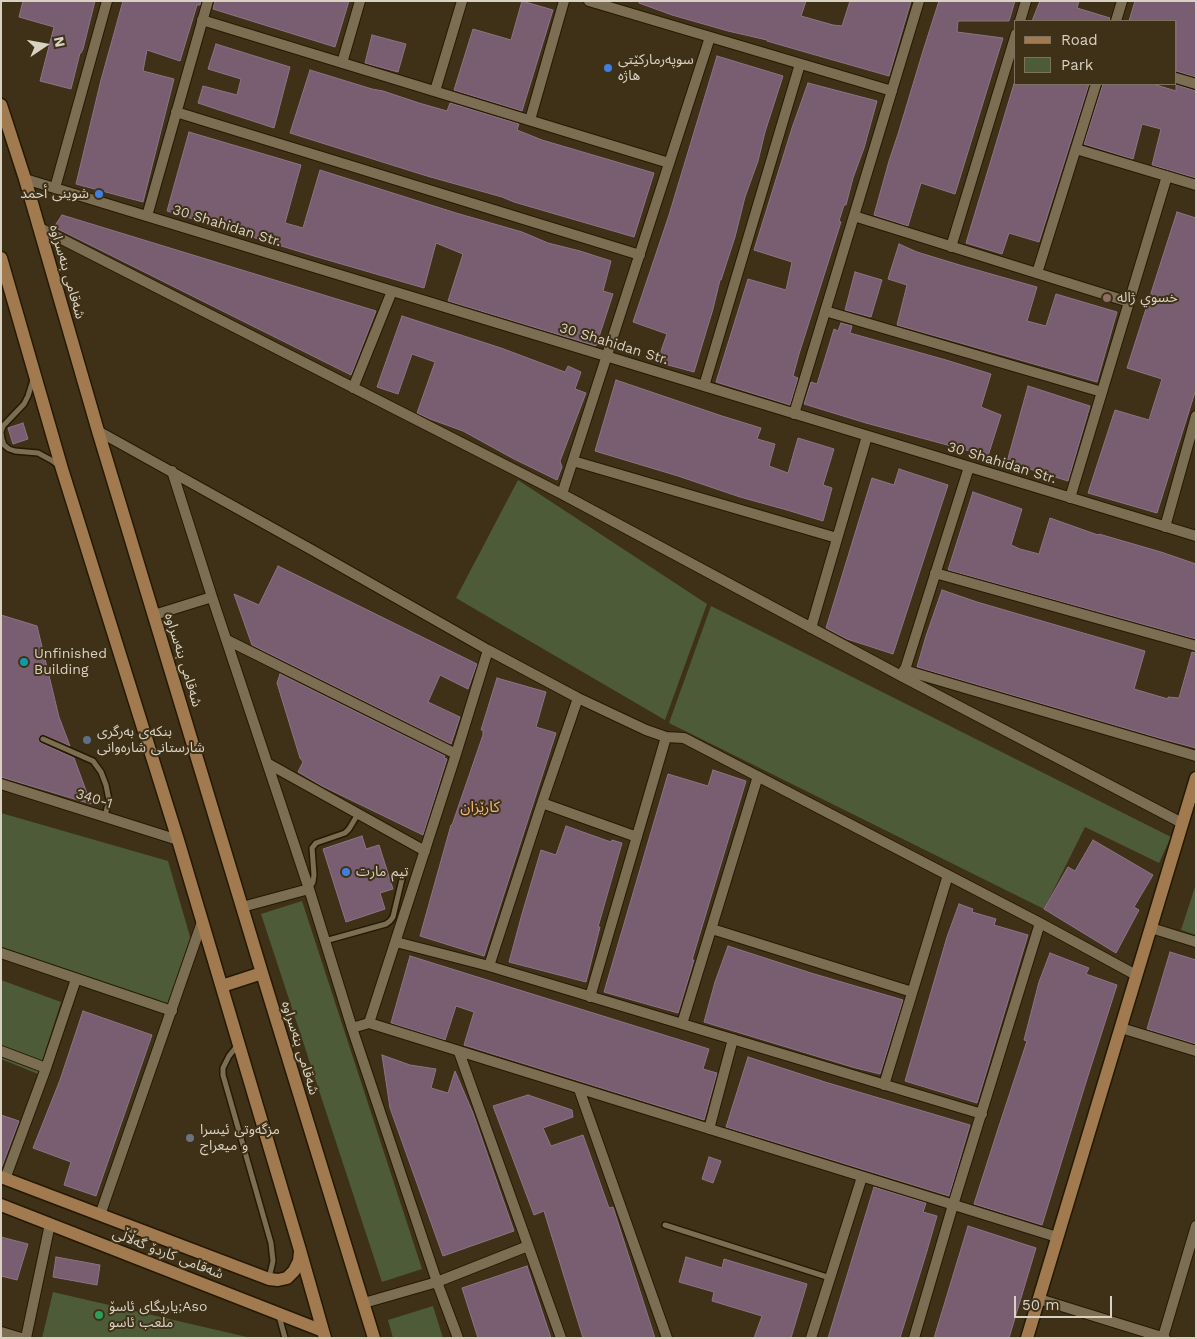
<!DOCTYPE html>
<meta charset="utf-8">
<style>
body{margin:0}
#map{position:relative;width:1197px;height:1339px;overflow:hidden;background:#3e3118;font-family:"Work Sans",sans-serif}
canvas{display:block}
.frame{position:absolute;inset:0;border:2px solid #d9d2c3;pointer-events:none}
.legend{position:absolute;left:1014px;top:20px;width:162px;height:65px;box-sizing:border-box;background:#3e3118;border:1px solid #7c715c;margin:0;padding:6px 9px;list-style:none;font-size:15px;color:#d9d2c3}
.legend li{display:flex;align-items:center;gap:10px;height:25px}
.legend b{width:25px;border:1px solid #7c715c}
.north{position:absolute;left:20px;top:20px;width:50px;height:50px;-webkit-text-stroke:4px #3e3118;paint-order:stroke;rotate:78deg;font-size:14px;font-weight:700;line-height:20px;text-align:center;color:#d9d2c3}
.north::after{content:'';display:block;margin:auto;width:18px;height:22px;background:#d9d2c3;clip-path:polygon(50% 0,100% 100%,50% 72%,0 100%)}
.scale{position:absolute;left:1014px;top:1296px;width:98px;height:22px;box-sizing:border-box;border:2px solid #d9d2c3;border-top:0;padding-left:6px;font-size:15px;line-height:18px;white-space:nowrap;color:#d9d2c3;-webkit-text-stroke:4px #3e3118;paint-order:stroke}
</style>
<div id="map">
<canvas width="1197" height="1339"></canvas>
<div class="frame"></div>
<ul class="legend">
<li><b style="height:6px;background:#a27a50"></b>Road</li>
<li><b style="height:14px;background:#4d5b39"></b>Park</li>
</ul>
<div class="north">N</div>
<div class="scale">50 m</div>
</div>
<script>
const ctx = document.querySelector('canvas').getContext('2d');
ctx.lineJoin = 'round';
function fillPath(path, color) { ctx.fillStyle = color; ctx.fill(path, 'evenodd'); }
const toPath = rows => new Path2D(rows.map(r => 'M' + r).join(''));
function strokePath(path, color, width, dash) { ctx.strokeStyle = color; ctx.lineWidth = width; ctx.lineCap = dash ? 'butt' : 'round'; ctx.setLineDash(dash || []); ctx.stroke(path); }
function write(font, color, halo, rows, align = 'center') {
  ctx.font = font + ' "Work Sans","Noto Sans Arabic",sans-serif'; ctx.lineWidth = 4; ctx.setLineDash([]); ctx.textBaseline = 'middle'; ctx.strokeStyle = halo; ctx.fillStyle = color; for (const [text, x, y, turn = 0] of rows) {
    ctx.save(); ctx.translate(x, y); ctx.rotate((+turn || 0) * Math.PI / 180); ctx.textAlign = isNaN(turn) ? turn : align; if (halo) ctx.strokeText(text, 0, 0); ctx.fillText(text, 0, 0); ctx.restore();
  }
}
fillPath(toPath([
 [518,480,707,604,665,720,456,598],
 [711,606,1171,837,1159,863,1085,827,1044,909,669,723],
 [1,813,168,861,191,940,167,1013,1,956],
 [1196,884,1196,935,1181,930],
 [302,901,422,1269,382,1282,261,914],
 [1,980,61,1002,38,1074,1,1059],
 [53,1292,247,1337,247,1338,42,1338],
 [433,1306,443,1338,393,1338,388,1320]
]), '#4d5b39');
const building = toPath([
 [23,1,95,1,83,49,81,53,80,53,71,89,40,81,54,27,19,17,23,1],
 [123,1,201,1,200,5,197,5,180,61,147,50,143,71,174,79,143,202,76,184,101,80,123,1],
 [215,1,349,1,335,47,213,9,215,1],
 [522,1,553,10,522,111,454,90,473,29,511,40,522,1],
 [639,1,806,1,801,16,833,25,842,26,850,1,911,1,889,76,805,52,767,41,767,40,728,31,672,15,639,3,639,1],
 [939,1,1015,1,1009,21,958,21,957,32,1003,38,955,194,921,183,908,226,874,215,889,161,898,134,923,51,939,1],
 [1040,1,1079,1,1077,8,1110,18,1109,21,1032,21,1040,1],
 [1135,1,1196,1,1196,77,1176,71,1176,21,1129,21,1135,1],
 [372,35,406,44,398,72,365,63,372,35],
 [216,44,290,67,274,128,198,103,203,86,237,95,241,79,208,69,216,44],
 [717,56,783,76,765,132,758,161,745,197,735,237,721,280,720,280,713,309,694,372,657,362,667,334,633,322,669,215,717,56],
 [310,70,372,89,383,91,419,103,447,111,450,103,519,124,517,130,542,140,654,173,634,237,514,202,502,197,427,176,290,133,310,70],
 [808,83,877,101,864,148,853,178,846,205,844,205,839,221,841,222,799,354,793,376,798,378,790,405,716,382,748,279,786,290,792,262,754,250,792,128,808,83],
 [1014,84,1089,84,1039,242,1009,233,1002,254,966,243,1014,84],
 [1103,84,1153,84,1176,91,1176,85,1196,91,1196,178,1152,165,1161,129,1142,124,1133,159,1084,144,1103,84],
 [189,132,301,165,285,223,303,228,320,170,456,213,484,221,522,232,548,243,580,251,611,261,603,291,613,294,596,346,448,301,463,254,436,243,424,288,314,256,167,211,189,132],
 [1177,212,1196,218,1196,389,1157,513,1088,493,1115,410,1149,420,1152,410,1162,379,1127,368,1177,212],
 [62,215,376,311,351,375,54,227,62,215],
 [899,244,917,252,963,266,1037,287,1027,321,1046,326,1056,294,1117,312,1097,382,897,325,907,285,888,279,899,244],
 [855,272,882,280,871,317,845,310,855,272],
 [402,316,501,348,565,372,568,366,581,372,575,389,586,393,560,461,562,467,557,480,514,459,463,431,430,419,417,413,435,362,412,354,398,394,377,387,402,316],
 [841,323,852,326,850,333,946,360,991,374,981,407,1001,415,988,456,866,423,804,404,811,382,817,384,834,329,838,331,841,323],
 [616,380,722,416,761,428,757,439,775,444,769,466,788,473,798,438,834,449,823,485,832,488,823,521,787,510,740,497,678,476,595,451,616,380],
 [1028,386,1090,406,1068,481,1007,462,1028,386],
 [23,423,28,439,13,444,8,428,23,423],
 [899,469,948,485,893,654,847,639,826,628,872,478,894,485,899,469],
 [973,492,1022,509,1011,545,1020,549,1039,554,1050,518,1098,535,1099,534,1161,552,1196,564,1196,639,948,570,973,492],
 [278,566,477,664,468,689,440,675,428,702,460,717,451,744,252,645,234,594,259,605,278,566],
 [942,590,977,602,1145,651,1134,689,1168,699,1168,697,1179,698,1192,652,1196,653,1196,748,1166,740,917,667,926,636,942,590],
 [1,615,37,626,59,717,70,746,44,735,40,736,39,740,41,743,74,758,91,804,1,777,1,615],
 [280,674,445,756,444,758,447,759,423,835,322,786,298,772,303,762,300,758,277,683,280,674],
 [497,678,546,692,536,727,556,733,484,956,420,936,451,825,452,825,483,735,483,730,481,730,497,678],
 [713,770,746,781,698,940,692,960,694,960,678,1013,604,992,668,774,708,786,713,770],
 [566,826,611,842,612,840,622,843,598,927,600,927,586,982,509,962,522,914,541,850,556,855,566,826],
 [362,836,366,849,379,845,393,889,380,893,385,909,346,922,323,849,362,836],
 [1093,840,1153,875,1134,907,1139,910,1116,953,1044,909,1068,867,1075,871,1093,840],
 [959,904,973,909,972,912,996,919,994,925,1028,935,977,1103,905,1081,947,937,959,904],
 [728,946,811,973,903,1000,880,1074,852,1067,704,1022,715,982,728,946],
 [1170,952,1196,960,1196,1044,1147,1029,1170,952],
 [1050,953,1089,968,1086,974,1117,985,1087,1079,1042,1225,974,1204,998,1129,1027,1041,1024,1040,1039,982,1050,953],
 [410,956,709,1049,703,1069,717,1073,704,1120,464,1045,474,1012,456,1006,445,1040,391,1023,410,956],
 [83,1011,152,1035,96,1196,64,1185,71,1162,33,1148,60,1080,83,1011],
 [382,1055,410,1065,436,1069,431,1088,448,1093,455,1071,473,1113,514,1231,443,1256,390,1108,382,1055],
 [748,1057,825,1082,970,1125,949,1196,726,1127,748,1057],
 [528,1095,572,1110,573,1117,543,1128,551,1146,583,1135,609,1208,613,1207,655,1338,583,1338,544,1211,534,1215,493,1106,528,1095],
 [1,1115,19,1121,1,1169,1,1115],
 [709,1157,721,1161,713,1183,702,1179,709,1157],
 [874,1187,926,1203,923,1212,937,1216,927,1251,900,1338,828,1338,874,1187],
 [968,1226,1036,1248,1009,1338,934,1338,968,1226],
 [1,1237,28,1244,17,1280,1,1276,1,1237],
 [56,1257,100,1265,97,1285,53,1277,56,1257],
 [686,1257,722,1268,724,1259,807,1284,791,1338,754,1338,762,1316,712,1301,714,1292,679,1282,686,1257],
 [527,1266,551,1338,478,1338,462,1288,527,1266]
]);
fillPath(building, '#785e70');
strokePath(building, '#8e7385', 1);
const lane = toPath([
 [1,432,3,426,24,404,28,396,33,380],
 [1,433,2,439,4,445,9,449,15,451,38,453,51,460,58,465],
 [43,739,93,761,101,772,106,785,109,800,105,816],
 [309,889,313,882,314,875,312,848,316,843,345,833,349,829,358,814],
 [325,941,386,924,390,921,393,917,403,875],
 [237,1046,229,1056,223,1068,223,1075,271,1243,273,1261,269,1278],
 [665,1225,830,1278],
 [279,1316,285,1338]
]);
const street = toPath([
 [589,1,892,91],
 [202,20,669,163],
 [1020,21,1026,1],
 [1116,21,1122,1],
 [342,63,360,1],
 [1176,78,1196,84],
 [435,91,462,1],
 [176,112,640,255],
 [530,120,564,1],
 [1076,149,1196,185],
 [25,179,1196,536],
 [55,188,107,1],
 [147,216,208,1],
 [854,216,1129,302],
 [38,227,562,494,903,677,1182,823],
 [951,247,1016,34],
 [1037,273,1096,84],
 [825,311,1102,392],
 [704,386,800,64],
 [353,388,392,291],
 [794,414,919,1],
 [98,431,312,550,488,650,578,698,646,730,666,737,684,738,1040,923,1136,975],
 [573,461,837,538],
 [172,471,212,597,309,889,352,1028,437,1282,458,1338],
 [562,494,710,37],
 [1070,498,1167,176],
 [1165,527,1196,416],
 [935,573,1196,646],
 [154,615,212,597],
 [811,628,867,436],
 [227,640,456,754],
 [904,670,1196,756],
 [903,676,969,467],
 [267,763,425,851],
 [1,784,178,840],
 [542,803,637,837],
 [242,907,309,889],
 [1151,928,1196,942],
 [712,929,912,992],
 [396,942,489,966,982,1114],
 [1,953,172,1011],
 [489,966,542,803,578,698],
 [590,997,666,737],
 [369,1023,456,754,488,650],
 [682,1024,758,776],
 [352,1028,369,1023,1057,1237],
 [1121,1028,1196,1051],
 [1,1051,46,1068],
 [459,1052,561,1338],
 [884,1085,948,875],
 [579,1089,667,1338],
 [709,1129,733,1039],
 [5,1179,46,1068,76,979],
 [100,1215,202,922],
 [1039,1299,1165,1338],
 [364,1303,437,1282,528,1246],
 [1,1332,21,1338],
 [1163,1337,1196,1226],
 [26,1338,50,1224],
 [811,1338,862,1177],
 [914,1338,953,1205,1040,923]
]);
const secondary = toPath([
 [1,105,25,179,98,431,262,973,374,1338],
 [1,258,62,469,178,840,300,1250,325,1338],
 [222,986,262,973],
 [1,1177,269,1279,278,1280,287,1278,294,1271,299,1261,300,1252],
 [1,1205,323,1331],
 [1027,1338,1196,778]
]);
strokePath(lane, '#251901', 8);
strokePath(street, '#251901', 12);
strokePath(secondary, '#251901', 15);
strokePath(lane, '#7c6e53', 5);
strokePath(street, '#7c6e53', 10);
strokePath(secondary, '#a27a50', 12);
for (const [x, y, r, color] of [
 [608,68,5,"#3f7fe0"],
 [99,194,5,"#3f7fe0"],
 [1107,298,5,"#8d6e63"],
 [24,662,5,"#0f9aa8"],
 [87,740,5,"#5c6f8a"],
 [346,872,5,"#3f7fe0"],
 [190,1138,5,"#6b7280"],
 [99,1315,5,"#2e9e5b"]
]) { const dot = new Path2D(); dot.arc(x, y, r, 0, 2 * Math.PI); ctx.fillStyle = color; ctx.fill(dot); strokePath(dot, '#3e3118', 2); }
write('14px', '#d9d2c3', '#3e3118', [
 ["سوپەرمارکێتی",618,60],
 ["هاژە",618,76],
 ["شوینی أحمد",89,194,"right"],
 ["خسوي ژاله",1117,298],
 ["Unfinished",34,654],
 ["Building",34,670],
 ["بنكەی بەرگری",97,732],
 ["شارستانی شارەوانی",97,748],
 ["تيم مارت",356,872],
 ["مزگەوتی ئیسرا",200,1130],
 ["و میعراج",200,1146],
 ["یاریگای ئاسۆ;Aso",109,1307],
 ["ملعب ئاسو",109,1323]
], 'left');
write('14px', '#d9d2c3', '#3e3118', [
 ["30 Shahidan Str.",227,226,17],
 ["شەقامی بنەسراوە",67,272,74],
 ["30 Shahidan Str.",614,344,17],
 ["30 Shahidan Str.",1002,463,17],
 ["شەقامی بنەسراوە",183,660,73],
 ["340-1",94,799,17],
 ["شەقامی بنەسراوە",300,1048,73],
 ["شەقامی کاردۆ گەڵاڵی",168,1254,21]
]);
write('15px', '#f2b87e', '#3e3118', [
 ["کارێزان",480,808]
]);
</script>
